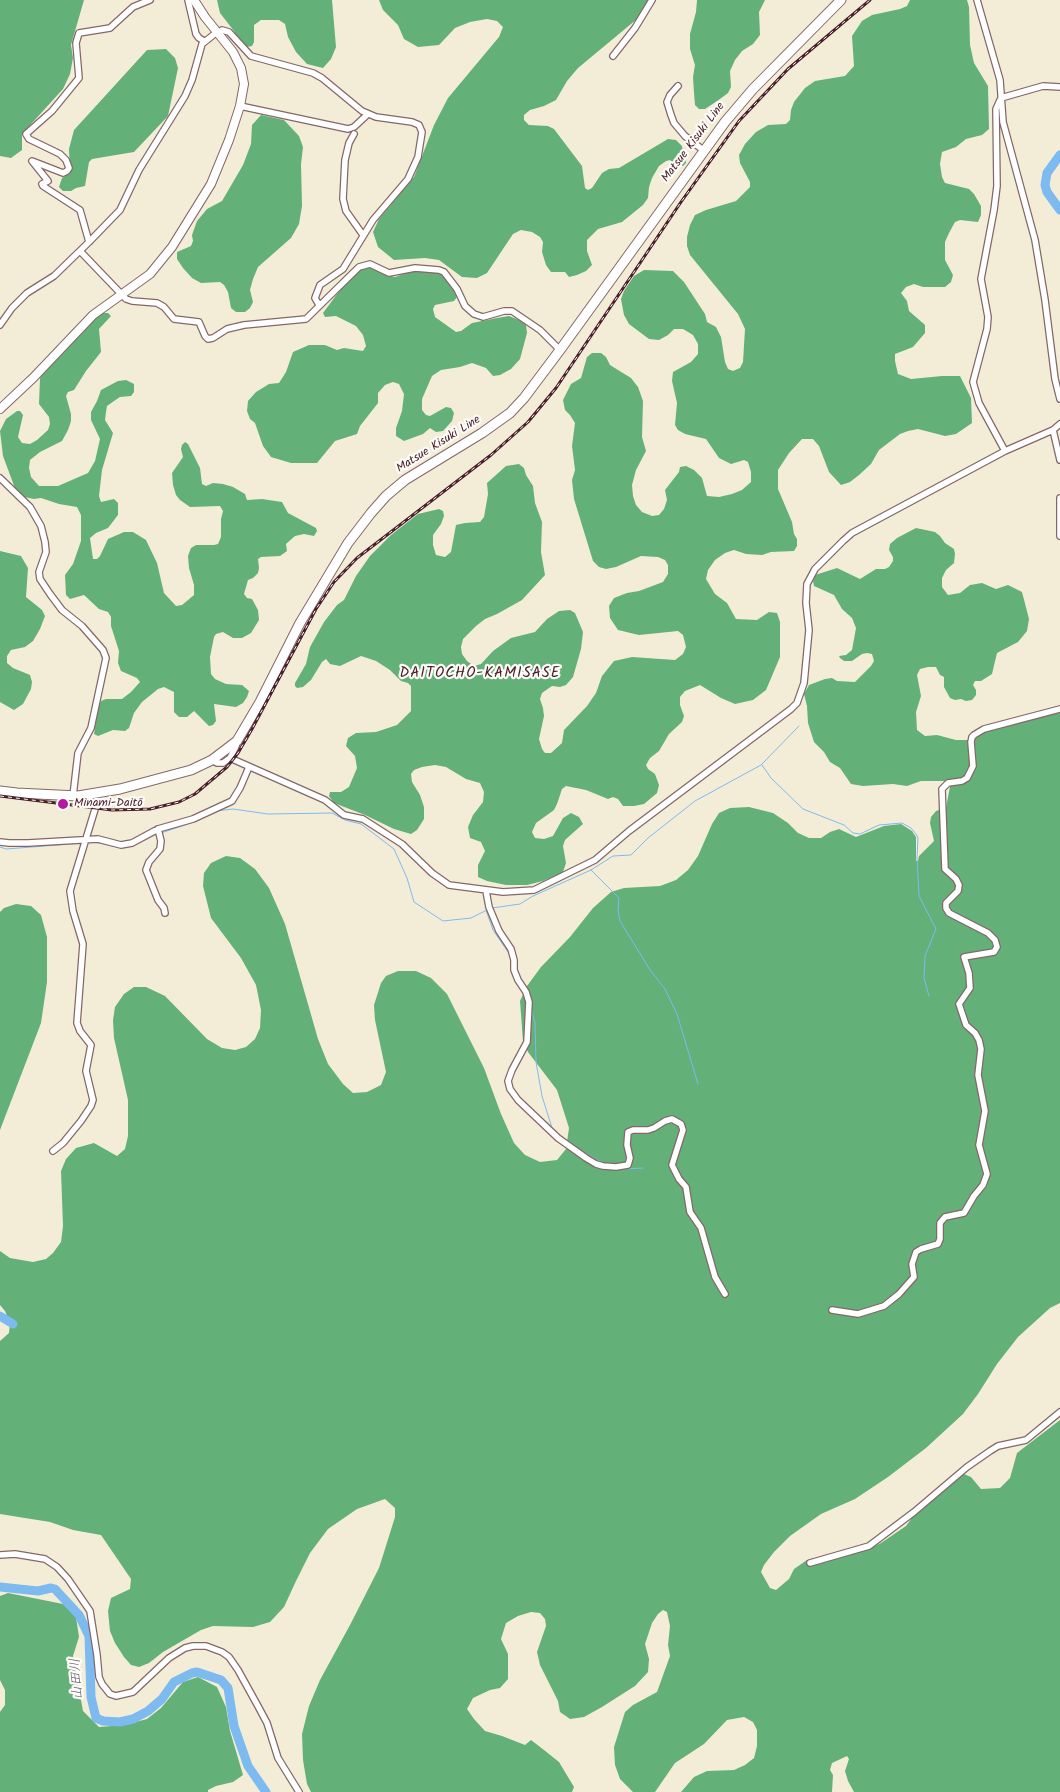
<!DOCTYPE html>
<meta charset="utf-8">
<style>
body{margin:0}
canvas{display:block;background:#f3edd8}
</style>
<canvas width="1060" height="1792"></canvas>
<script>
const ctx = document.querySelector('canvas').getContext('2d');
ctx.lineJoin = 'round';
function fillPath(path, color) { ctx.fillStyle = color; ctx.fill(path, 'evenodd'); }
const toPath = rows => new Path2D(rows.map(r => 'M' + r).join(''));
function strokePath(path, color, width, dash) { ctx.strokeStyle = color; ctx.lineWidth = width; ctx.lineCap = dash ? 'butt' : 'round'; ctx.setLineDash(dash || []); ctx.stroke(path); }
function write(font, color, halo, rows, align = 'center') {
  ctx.font = font + ' Kalam,"Klee One",sans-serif'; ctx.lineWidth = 4.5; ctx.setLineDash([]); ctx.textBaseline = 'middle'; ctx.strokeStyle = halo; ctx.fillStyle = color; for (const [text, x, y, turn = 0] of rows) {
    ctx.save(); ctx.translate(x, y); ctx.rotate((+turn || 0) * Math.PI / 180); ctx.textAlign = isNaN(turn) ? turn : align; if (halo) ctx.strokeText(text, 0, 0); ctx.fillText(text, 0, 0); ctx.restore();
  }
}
fillPath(toPath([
 [0,0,84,0,71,45,73,58,70,74,63,89,22,134,22,150,11,158,0,156],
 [217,0,332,0,336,47,331,59,323,68,307,64,296,52,288,37,285,24,279,20,261,20,254,25,254,42,252,46,247,47,239,41,234,31,220,13],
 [379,0,649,0,637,19,578,68,567,81,556,100,544,106,530,110,524,115,524,120,529,125,548,126,554,129,582,166,585,188,588,190,592,188,602,173,609,169,619,168,668,139,676,140,682,146,683,154,686,156,686,163,683,166,674,164,670,160,666,161,659,166,652,178,649,187,648,198,643,205,622,222,598,229,587,240,587,251,592,265,586,271,577,275,569,277,565,272,551,272,546,265,542,252,543,242,540,237,532,232,521,230,513,234,487,273,477,278,462,277,439,260,425,258,394,260,378,247,373,232,379,219,414,177,434,125,448,98,499,37,503,27,497,21,487,19,470,22,455,28,439,45,418,47,404,39,398,25,383,10],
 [697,0,765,0,759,12,760,35,753,44,742,51,735,60,730,71,731,87,728,93,720,99,705,109,699,109,695,105,694,93,693,77,695,65,690,49,690,34,696,12],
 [910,0,967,0,969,7,970,45,974,63,988,86,989,129,982,135,966,139,956,147,942,152,940,164,942,177,945,183,969,189,974,194,981,206,981,215,978,222,960,220,955,222,949,233,945,242,945,260,953,275,951,282,945,287,923,287,914,284,906,287,901,293,907,301,909,311,925,325,925,333,913,347,895,354,895,361,898,374,911,379,942,376,960,376,971,398,972,423,956,434,945,436,918,429,908,431,900,434,879,450,871,464,859,475,850,482,841,485,829,472,819,446,813,439,802,439,789,453,778,470,778,489,792,522,794,534,797,539,797,546,794,551,771,552,762,555,746,554,734,550,725,553,715,560,708,570,706,579,715,594,727,603,736,619,757,620,769,612,777,613,780,622,780,657,766,690,753,700,735,704,721,698,700,685,685,691,680,697,680,705,684,716,682,722,669,734,659,751,650,758,646,765,648,769,655,774,659,785,657,793,644,804,634,806,623,806,618,799,613,797,608,799,586,790,566,786,562,789,557,804,554,810,536,823,532,832,535,838,544,839,553,836,563,818,571,813,579,817,583,824,565,840,563,846,566,863,563,872,543,881,527,885,506,885,487,881,478,877,478,865,485,851,481,842,470,838,468,827,473,815,483,802,484,792,480,783,466,779,446,767,435,765,422,767,414,770,411,774,412,782,420,795,424,807,424,819,417,830,411,834,394,829,365,815,334,803,329,796,330,792,341,792,349,787,357,768,355,756,346,746,348,738,356,733,376,732,397,725,411,711,411,686,408,683,401,681,390,670,376,661,361,656,340,666,330,664,326,659,322,662,311,680,303,687,297,688,295,686,295,683,306,664,310,647,324,622,337,605,344,600,356,576,370,556,391,535,418,514,439,509,443,511,444,516,441,524,433,535,433,545,436,555,445,557,451,552,456,525,465,523,480,522,484,517,488,494,487,483,506,466,519,464,524,468,526,475,533,486,535,503,542,522,541,552,545,575,522,600,497,614,485,619,476,626,463,639,461,647,462,654,467,661,474,666,481,664,493,651,511,638,535,632,547,619,559,611,570,610,575,613,583,632,581,649,573,677,566,685,560,687,552,686,542,693,540,699,543,708,544,716,539,739,542,749,545,753,551,753,562,743,564,730,587,706,596,693,602,676,614,661,632,657,675,660,683,654,686,647,683,635,678,631,639,635,618,630,610,618,609,606,614,598,627,593,639,591,663,582,668,574,668,565,665,560,658,557,641,556,616,567,606,569,599,567,593,561,574,499,572,480,575,470,572,446,575,423,570,415,565,410,563,400,571,384,581,378,587,357,592,353,601,353,606,357,610,365,631,378,638,387,643,401,642,437,646,451,636,470,632,485,633,496,636,505,642,512,652,516,659,515,664,509,667,500,665,490,679,472,680,467,686,466,694,470,702,478,707,496,719,497,732,494,742,490,751,482,751,472,748,462,744,460,731,464,719,458,706,439,685,434,678,430,675,425,677,403,672,381,673,372,691,362,698,354,698,344,693,335,683,329,674,329,668,335,659,340,649,339,629,324,624,315,621,299,624,291,634,276,644,270,673,271,684,282,705,314,707,322,716,327,721,337,725,362,728,369,733,371,740,368,743,362,745,329,738,314,690,255,687,246,687,237,690,225,695,215,706,210,736,201,750,187,750,182,740,163,739,155,745,144,756,132,768,125,786,124,790,120,791,110,794,102,805,88,815,81,845,76,854,66,852,36,862,21,872,15,900,9,907,6],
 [166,49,175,58,178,68,168,116,134,152,92,159,89,162,85,186,76,188,71,191,63,191,59,187,62,178,70,172,69,149,74,130,147,50],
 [261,115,284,120,299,136,303,147,301,164,302,206,299,224,291,238,258,267,253,279,250,290,253,302,250,308,245,312,236,312,231,308,228,292,224,285,220,282,201,283,192,278,183,268,177,259,177,252,191,246,193,241,192,235,197,221,207,209,222,201,243,165,251,144,252,125],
 [367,267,377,269,385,275,395,277,412,271,439,273,447,277,457,297,454,301,435,305,433,309,435,317,456,332,461,331,472,323,497,318,509,316,519,320,526,325,527,333,520,359,511,369,500,375,493,376,486,368,472,363,460,367,441,370,432,376,422,399,422,410,426,415,430,416,446,407,451,408,454,413,452,421,443,431,436,432,430,428,423,434,404,441,396,436,396,428,402,411,404,394,399,384,393,382,385,385,378,393,378,403,360,426,357,434,335,441,317,463,291,463,271,457,263,446,255,423,250,419,247,411,248,401,256,392,269,384,279,383,286,372,293,352,309,345,325,345,337,350,344,348,363,351,366,346,363,335,356,326,336,316,325,317,323,313,355,270],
 [101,313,108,313,111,316,99,329,101,352,86,371,74,390,68,392,66,396,71,414,71,421,68,430,62,441,40,452,30,460,29,468,31,477,39,486,58,486,88,473,95,461,100,439,91,420,91,412,97,401,101,390,118,381,126,380,134,384,134,392,131,396,120,397,114,401,107,406,106,412,105,420,113,433,102,470,99,496,101,502,114,499,118,503,118,515,108,528,96,533,90,538,93,559,97,559,100,556,108,539,124,532,133,532,146,540,157,563,164,593,176,606,182,605,194,595,194,585,189,568,188,556,191,548,196,545,214,545,218,544,221,537,221,519,223,511,220,506,190,507,180,500,176,495,173,485,172,473,183,457,181,449,182,445,185,442,188,444,200,468,202,484,206,486,213,483,223,484,233,487,245,494,247,500,262,499,282,502,288,513,316,528,317,531,314,536,304,534,295,536,286,544,287,551,280,556,261,557,258,559,259,568,258,573,253,578,248,580,244,594,247,598,252,599,258,610,259,620,251,633,242,638,233,638,223,632,216,634,214,637,210,657,211,674,215,679,226,684,242,685,249,691,247,697,243,703,236,707,214,704,216,721,213,725,209,726,194,711,187,717,179,717,174,712,174,692,164,687,158,689,142,702,134,713,129,728,125,731,113,730,98,736,94,734,97,711,101,701,106,699,122,699,131,692,140,682,137,678,121,671,118,663,119,651,111,626,111,617,108,612,99,609,84,595,70,599,66,595,65,575,73,564,81,541,81,515,77,507,59,504,41,498,34,499,24,497,16,491,3,456,0,431,6,419,17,411,20,411,23,415,18,437,22,443,30,444,37,440,48,430,50,424,49,417,39,404,40,378,47,368,93,317],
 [916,528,935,532,940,536,945,543,954,549,955,554,954,563,946,570,942,578,942,587,948,595,960,593,970,585,982,583,996,589,1008,585,1022,592,1029,619,1027,631,1018,642,997,653,992,674,981,681,975,681,973,685,976,690,976,695,972,700,966,701,961,699,955,700,950,698,944,687,944,677,940,675,936,667,928,667,920,669,917,675,921,696,916,712,917,730,925,736,937,735,956,740,968,740,987,730,1060,713,1060,1303,1050,1308,1018,1337,997,1364,978,1394,963,1414,926,1448,888,1477,855,1499,821,1514,790,1536,774,1552,764,1565,761,1572,770,1588,776,1590,789,1579,794,1569,807,1560,854,1548,869,1549,881,1543,906,1526,926,1499,952,1476,964,1474,971,1477,981,1489,1000,1488,1010,1478,1017,1453,1060,1420,1060,1792,854,1792,848,1781,845,1771,849,1759,847,1756,832,1763,830,1770,833,1775,832,1792,681,1792,694,1777,707,1771,734,1770,745,1765,754,1758,757,1746,757,1730,753,1722,744,1717,727,1720,704,1744,675,1763,655,1792,633,1792,620,1779,615,1765,614,1747,625,1712,633,1705,657,1692,670,1656,668,1645,670,1626,667,1612,663,1610,658,1614,652,1623,645,1644,649,1659,648,1672,635,1686,602,1707,584,1717,570,1719,560,1712,558,1701,540,1665,537,1652,546,1626,545,1619,540,1613,531,1612,518,1616,506,1623,501,1639,508,1654,508,1679,500,1688,490,1690,473,1698,467,1709,474,1719,485,1731,502,1736,525,1745,531,1740,544,1750,559,1762,574,1787,572,1792,311,1792,307,1784,303,1760,302,1734,309,1706,320,1680,350,1625,379,1568,395,1517,395,1508,385,1499,357,1509,328,1529,310,1553,296,1581,284,1607,270,1622,253,1627,213,1626,201,1630,163,1652,149,1663,139,1667,131,1665,124,1657,115,1643,110,1631,108,1611,111,1598,130,1589,131,1579,101,1535,73,1530,50,1522,0,1514,0,1341,9,1333,10,1323,5,1311,0,1305,0,1251,10,1258,33,1262,46,1259,53,1253,61,1242,63,1226,61,1171,66,1159,76,1148,94,1143,117,1156,125,1149,128,1136,128,1100,114,1038,113,1020,115,1007,124,994,134,987,146,987,165,996,207,1039,222,1048,235,1050,246,1047,255,1039,260,1028,261,1010,256,985,241,958,211,918,203,886,204,873,211,863,226,856,240,858,255,869,269,888,285,924,318,1039,328,1064,343,1084,353,1093,367,1092,381,1085,386,1072,375,1020,374,1005,381,983,386,976,398,971,416,971,431,978,447,994,484,1068,501,1114,514,1143,525,1155,540,1162,557,1160,566,1149,569,1128,557,1090,528,1052,523,1041,520,1001,527,986,541,967,570,937,593,908,611,892,624,888,660,886,676,880,688,870,698,856,712,824,719,813,730,808,749,807,773,813,788,823,798,833,809,838,821,838,830,832,839,829,856,837,884,826,901,824,912,831,916,837,916,861,918,861,919,856,934,841,930,823,931,817,936,811,946,808,951,781,921,781,907,786,893,784,863,786,851,784,840,768,830,762,824,752,814,742,808,723,807,706,804,694,809,685,825,679,832,678,837,681,855,682,871,666,874,661,872,654,867,653,862,654,852,661,844,661,840,658,839,656,846,655,852,650,856,628,852,618,842,609,834,595,814,586,813,581,815,575,837,568,860,579,876,569,885,569,889,567,893,561,893,557,889,550,890,544,897,538],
 [0,551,21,556,28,568,26,597,42,610,45,616,40,629,33,641,25,647,11,650,7,656,7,663,13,668,30,675,32,682,31,689,23,704,14,710,0,702],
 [16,904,31,906,41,915,47,937,47,982,41,1023,0,1130,0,912,4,908],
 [8,1593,63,1604,76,1617,79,1637,73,1656,83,1711,99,1727,124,1725,147,1719,161,1708,183,1682,198,1677,217,1687,226,1707,230,1731,243,1775,233,1782,216,1786,208,1790,208,1792,0,1792,0,1712,5,1705,5,1690,0,1680,0,1596]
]), '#64b079');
strokePath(toPath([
 [762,765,771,778,803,809,844,825,853,833,860,834,879,825,902,823,911,828,916,834,918,838,917,858,919,896,936,929,925,956,924,978,929,996],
 [216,811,233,809,268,814,332,813,345,820,361,824,394,849,407,878,414,902,443,921,471,918,489,909],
 [161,833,191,823,204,817],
 [87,843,94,842,121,848,133,846,157,834],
 [0,847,6,849,83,843],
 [591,870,619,898,618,910,620,921,650,970,665,989,677,1014,698,1084],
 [492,908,520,904,533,896,591,870,613,856,631,855,648,838,695,801,761,765,799,726],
 [486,910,493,930,510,955],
 [532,1012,535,1023,536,1062,542,1096,552,1128],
 [555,1131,569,1142],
 [585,1153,603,1163],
 [623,1169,643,1168]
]), '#7dbaf0', 1);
strokePath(toPath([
 [1060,155,1047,173,1045,185,1047,192,1060,210],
 [0,1316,13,1324],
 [0,1587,38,1591,51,1588,55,1589,79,1615,89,1636,91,1697,96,1718,103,1721,120,1722,133,1719,148,1711,162,1699,174,1682,192,1673,197,1672,221,1680,228,1688,234,1726,248,1766,266,1792]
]), '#7dbaf0', 9);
const street = toPath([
 [188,0,196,34,199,38,204,41],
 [977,0,1000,80,1003,122,1035,240,1045,300,1055,379,1060,399],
 [218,33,222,30,229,32,251,56,313,73,322,78,362,111,376,117,412,122,419,125,422,132,418,157,408,179,373,220,343,269,320,285,315,298,319,305],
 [613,56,635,28,652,0],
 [678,86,670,95,667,102,671,115,674,123,685,136,703,150],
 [1001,98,1043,86,1060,87],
 [1000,100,996,109,997,186,994,210,981,279,988,317,987,329,973,382,979,403,1005,451],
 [240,106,348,129,354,127,368,114],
 [354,134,349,143,345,160,343,199,346,211,363,235],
 [89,242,80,210,43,186,42,184,48,181,32,161,63,173,67,171,69,168,66,160,60,154,29,139,26,134,52,111,79,78,76,43,79,33,110,28,133,7,150,0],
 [80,251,126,299,132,301,157,303,164,307,174,319,199,322,205,336,208,339,213,338,227,329,244,325,306,319,359,267,370,264,389,273,415,268,439,270,444,272,457,289,465,306,474,314,483,317,504,311,512,311,540,330,560,350],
 [0,325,12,308,27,293,54,276,89,242,120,210,139,170,185,96,192,80,202,44,217,32],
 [1053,430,1060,460],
 [0,478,30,507,41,526,45,542,46,552,39,572,40,579,50,594,62,610,82,626,103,650,106,658,91,728,78,753,73,796],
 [1060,498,1060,536],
 [237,741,236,746,230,758,325,800,344,815,363,819,402,844,432,873,449,885,503,892,534,890,595,860,629,831,791,709,797,703,804,683,809,630,806,603,807,584,815,569,843,541,852,533,1005,451,1053,430,1060,424],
 [212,760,217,763,223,763,230,758],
 [158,829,161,841,160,849,149,862,146,870,158,900,164,908,165,913],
 [0,842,9,843,28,843,98,839,121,845,132,843,158,829,193,819,232,801,240,788,249,767],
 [486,891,489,907,499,931,511,949,514,960,514,970,518,980,526,992,529,1002,527,1042,512,1070,508,1081,510,1089,518,1100,558,1138,586,1158,596,1164,603,1166,616,1167,628,1165,630,1158,627,1145,628,1132,633,1130,648,1130,654,1128,665,1121,672,1119,681,1124,683,1130,672,1165,679,1179,686,1187,690,1212,701,1228,715,1277,725,1294],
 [53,1151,63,1143,81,1121,91,1106,93,1100,86,1071,91,1045,80,1031,77,1023,83,944,73,911,70,891,96,806,94,804,80,800,78,796],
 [832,1310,858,1314,884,1306,899,1294,914,1277,912,1264,916,1252,921,1249,938,1244,940,1239,940,1223,945,1217,964,1213,974,1196,983,1185,987,1174,979,1145,985,1111,978,1075,981,1049,979,1040,975,1033,966,1025,959,1004,970,988,969,973,964,957,994,952,997,947,995,940,988,933,949,913,946,908,946,903,958,891,959,885,956,879,945,869,942,789,948,783,962,781,967,778,973,766,971,742,972,737,974,735,984,729,1060,709],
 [0,1555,15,1554,45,1559,57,1567,68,1579,90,1611,97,1655,99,1677,102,1684,110,1694,116,1696,133,1692,169,1658,185,1648,193,1646,206,1646,222,1652,229,1657,238,1670,259,1708,267,1723,278,1758,299,1792],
 [810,1563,869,1546,914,1512,967,1467,990,1451,998,1446,1026,1440,1060,1412]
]);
const secondary = toPath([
 [0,409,33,378,93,315,150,274,172,247,211,184,229,140,240,106,244,84,241,68,233,52,205,17,194,0]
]);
const primary = toPath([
 [0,791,17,793,78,796,120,789,191,770,212,760,237,741,260,702,300,623,348,543,371,513,386,496,405,480,482,433,510,413,524,398,560,350,725,122,753,89,841,0]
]);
strokePath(street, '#856768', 8);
strokePath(secondary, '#856768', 10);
strokePath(primary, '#856768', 11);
strokePath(street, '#fff', 5.5);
strokePath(secondary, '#fff', 8);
strokePath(primary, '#fff', 9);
const rail = toPath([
 [0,796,112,810,150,809,179,802,195,794,227,767,238,753,252,729,316,609,334,582,357,558,491,455,528,422,556,388,681,202,739,121,788,69,870,0]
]);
strokePath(rail, '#4a1f2b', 3);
strokePath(rail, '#fdfcf7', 1, [4]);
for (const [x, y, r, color] of [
 [63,804,6,"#b5179e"]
]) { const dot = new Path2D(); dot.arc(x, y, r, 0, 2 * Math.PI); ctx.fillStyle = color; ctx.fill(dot); strokePath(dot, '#fdfcf7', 2); }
write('12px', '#4a1f2b', '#fdfcf7', [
 ["Matsue Kisuki Line",694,143,-53],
 ["Matsue Kisuki Line",439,445,-32]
]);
write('12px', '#4a1f2b', '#fdfcf7', [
 ["Minami-Daitō",74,804]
], 'left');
write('italic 14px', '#5c5570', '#fdfcf7', [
 ["山田川",78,1679,-94]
]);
ctx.letterSpacing = '1px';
write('15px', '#4a1f2b', '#fdfcf7', [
 ["DAITOCHO-KAMISASE",480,674]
]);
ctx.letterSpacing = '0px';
</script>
